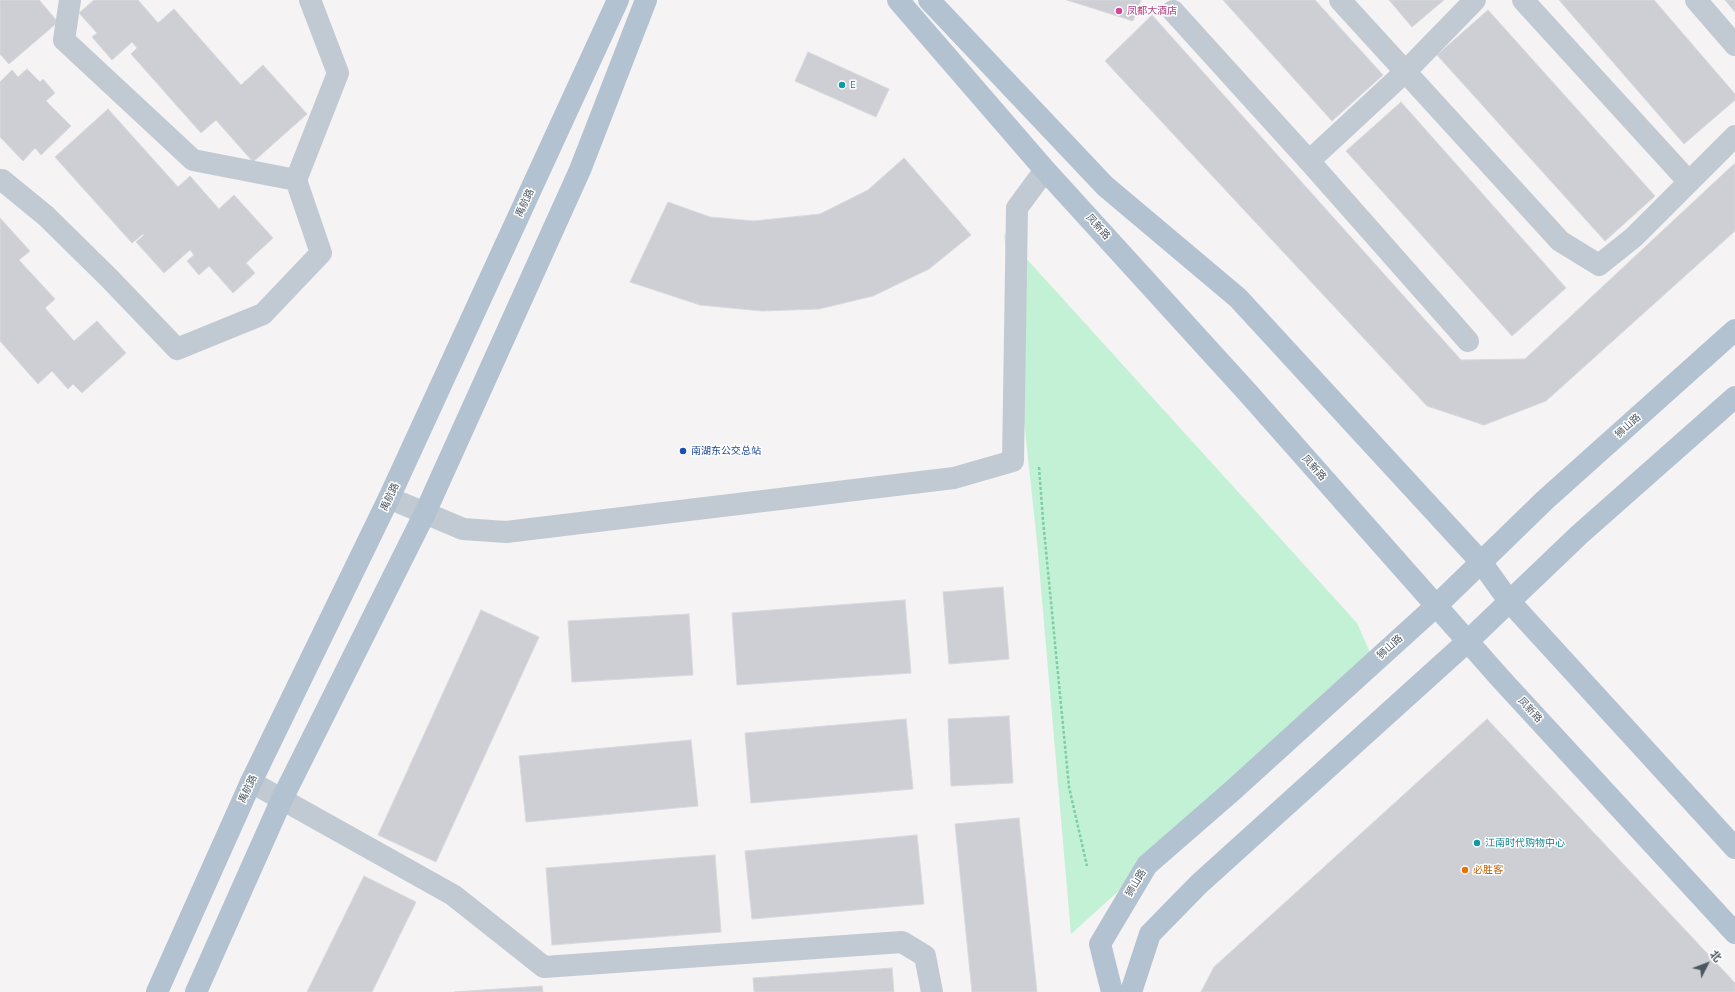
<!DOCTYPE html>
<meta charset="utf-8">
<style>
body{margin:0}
#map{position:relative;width:1735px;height:992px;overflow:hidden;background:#f5f3f3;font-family:"IBM Plex Sans","Noto Sans SC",sans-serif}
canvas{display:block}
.north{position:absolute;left:1687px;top:944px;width:40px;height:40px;-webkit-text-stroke:3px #fff;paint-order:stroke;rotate:48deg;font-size:11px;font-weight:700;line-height:16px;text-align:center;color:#4a5661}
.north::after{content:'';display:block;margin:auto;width:14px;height:18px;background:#4a5661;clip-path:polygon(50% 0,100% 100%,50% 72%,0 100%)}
</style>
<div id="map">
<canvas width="1735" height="992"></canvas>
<div class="north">北</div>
</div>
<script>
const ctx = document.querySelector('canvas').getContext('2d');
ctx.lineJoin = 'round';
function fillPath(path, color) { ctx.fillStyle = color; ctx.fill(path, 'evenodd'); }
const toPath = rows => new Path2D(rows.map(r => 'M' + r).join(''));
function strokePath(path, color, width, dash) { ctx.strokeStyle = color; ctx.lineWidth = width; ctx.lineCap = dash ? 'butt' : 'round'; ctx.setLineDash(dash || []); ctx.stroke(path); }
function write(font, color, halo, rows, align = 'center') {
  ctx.font = font + ' "IBM Plex Sans","Noto Sans SC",sans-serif'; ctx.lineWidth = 3; ctx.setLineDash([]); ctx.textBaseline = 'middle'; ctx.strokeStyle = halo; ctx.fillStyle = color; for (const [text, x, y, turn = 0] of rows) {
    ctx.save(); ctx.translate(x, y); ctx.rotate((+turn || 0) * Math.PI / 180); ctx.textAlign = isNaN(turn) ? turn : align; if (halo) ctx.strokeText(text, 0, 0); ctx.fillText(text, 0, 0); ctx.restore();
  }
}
fillPath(toPath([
 [1004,234,1357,623,1372,657,1346,686,1071,934,1037,542]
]), '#c3f1d5');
const building = toPath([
 [0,0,39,0,58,22,9,64,0,54,0,0],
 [94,0,138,0,158,23,174,9,241,85,263,65,307,114,253,162,216,120,201,133,131,54,137,48,132,42,112,60,92,37,97,33,79,13,94,0],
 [1067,0,1141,0,1133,21,1067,0],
 [1223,0,1315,0,1383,75,1332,121,1223,0],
 [1389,0,1444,0,1412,27,1389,0],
 [1559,0,1654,0,1735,94,1735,100,1684,144,1559,0],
 [1725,0,1735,0,1735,12,1725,0],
 [1488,10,1655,196,1605,241,1437,55,1488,10],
 [1152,15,1461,360,1525,359,1735,163,1735,231,1546,401,1484,425,1427,406,1105,61,1152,15],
 [808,52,889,89,876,117,795,81,808,52],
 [27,69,40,82,43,79,55,93,46,101,71,126,41,155,35,148,23,161,0,137,0,82,12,70,18,77,27,69],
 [1401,102,1566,288,1512,336,1346,151,1401,102],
 [108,109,178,187,190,176,219,209,234,195,273,238,246,263,255,273,233,293,209,266,199,275,187,261,194,255,190,250,164,273,136,242,144,235,143,234,132,243,55,157,108,109],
 [904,158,971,235,929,269,873,296,819,309,762,311,700,305,630,282,668,202,710,217,754,221,820,214,868,190,904,158],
 [0,218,30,251,19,260,55,299,45,308,74,341,97,321,126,353,82,393,73,384,68,389,52,371,38,384,0,341,0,218],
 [1003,587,1009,659,949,664,943,592,1003,587],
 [905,600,911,673,737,685,732,613,905,600],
 [481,610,539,637,436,862,378,835,481,610],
 [689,614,693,675,572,682,568,621,689,614],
 [1009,716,1013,783,951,786,948,719,1009,716],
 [906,719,913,789,751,803,745,733,906,719],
 [1487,719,1735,983,1735,992,1201,992,1214,967,1487,719],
 [691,740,698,806,526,822,519,756,691,740],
 [1019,818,1037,992,972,992,955,824,1019,818],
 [917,835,924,904,752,919,745,851,917,835],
 [715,855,721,932,552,945,546,868,715,855],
 [364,876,416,902,372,992,307,992,364,876],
 [892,968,894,992,754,992,753,978,892,968],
 [542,986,543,992,454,992,542,986]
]);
fillPath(building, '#cdcfd5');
strokePath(building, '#d7d9de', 1);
strokePath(toPath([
 [1039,467,1043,520,1069,787,1087,866]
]), '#7ad0a6', 2.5, [3, 2]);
strokePath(toPath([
 [70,0,64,40,193,160,296,180],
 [1340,0,1560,241,1599,265,1634,237,1735,136],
 [1523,0,1689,182],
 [1696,0,1735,45],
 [1173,11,1309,161,1405,72,1475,0],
 [1309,161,1468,341],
 [0,180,2,180,46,216,110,279,177,349,263,314,321,253,296,180,338,73,310,0],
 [389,498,463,529,506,532,954,478,1013,461,1017,208,1045,170],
 [251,782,453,895,544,967,902,942,925,956,932,992]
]), '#c1cad2', 22);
strokePath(toPath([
 [898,0,1045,170,1248,393,1501,679,1735,933],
 [929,0,1105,186,1238,298,1481,562,1509,601,1735,848],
 [157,992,251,782,389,498,618,0],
 [196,992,282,799,425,513,580,170,646,0],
 [1112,992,1100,944,1147,865,1231,792,1436,606,1545,500,1735,330],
 [1131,992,1150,934,1199,884,1468,641,1580,534,1735,397]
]), '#b3c2d1', 22);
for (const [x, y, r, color] of [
 [1119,11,4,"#d1479c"],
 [842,85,4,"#0f9aa8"],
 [683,451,4,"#1a4fb4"],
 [1477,843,4,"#0f9aa8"],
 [1465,870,4,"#e8710a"]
]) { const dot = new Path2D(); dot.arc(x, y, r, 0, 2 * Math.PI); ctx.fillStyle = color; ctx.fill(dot); strokePath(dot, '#fff', 1.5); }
write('10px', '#b23c85', '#fff', [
 ["凤都大酒店",1127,11]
], 'left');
write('10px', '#0d838f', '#fff', [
 ["E",850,85],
 ["江南时代购物中心",1485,843]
], 'left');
write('10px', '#4a5661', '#fff', [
 ["禹航路",525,203,-65],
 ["凤新路",1098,227,48],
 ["狮山路",1628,426,-42],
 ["凤新路",1314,468,48],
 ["禹航路",390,497,-65],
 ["狮山路",1390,647,-42],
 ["凤新路",1530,710,47],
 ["禹航路",248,789,-65],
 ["狮山路",1136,883,-59]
]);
write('10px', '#164399', '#fff', [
 ["南湖东公交总站",691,451]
], 'left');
write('10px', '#c56008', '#fff', [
 ["必胜客",1473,870]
], 'left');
</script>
